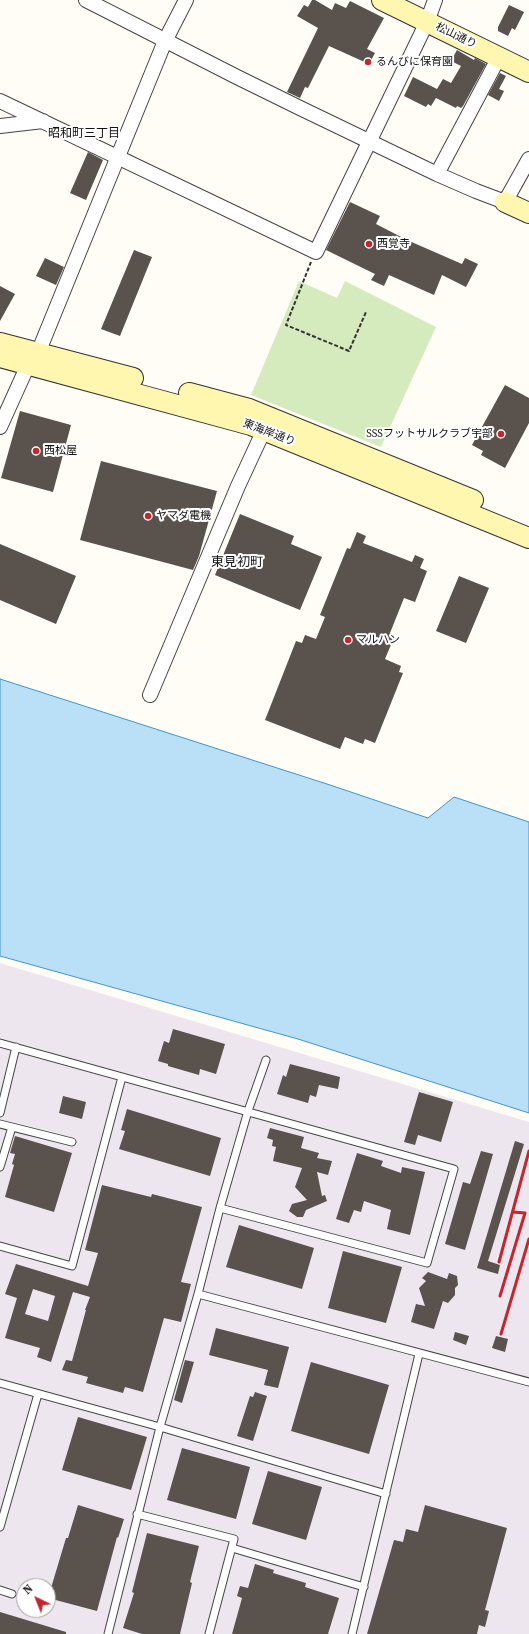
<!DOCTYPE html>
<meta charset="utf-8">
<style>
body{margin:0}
#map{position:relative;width:529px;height:1634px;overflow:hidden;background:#fffdf5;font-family:"Source Serif 4",serif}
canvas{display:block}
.north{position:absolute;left:16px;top:1578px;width:40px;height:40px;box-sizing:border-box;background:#fff;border:1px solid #a0a0a0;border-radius:50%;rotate:317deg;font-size:11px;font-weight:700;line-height:16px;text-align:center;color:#111}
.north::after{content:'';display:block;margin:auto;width:14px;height:18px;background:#c4262e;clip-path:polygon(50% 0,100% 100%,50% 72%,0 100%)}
</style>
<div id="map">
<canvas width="529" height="1634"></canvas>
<div class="north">N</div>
</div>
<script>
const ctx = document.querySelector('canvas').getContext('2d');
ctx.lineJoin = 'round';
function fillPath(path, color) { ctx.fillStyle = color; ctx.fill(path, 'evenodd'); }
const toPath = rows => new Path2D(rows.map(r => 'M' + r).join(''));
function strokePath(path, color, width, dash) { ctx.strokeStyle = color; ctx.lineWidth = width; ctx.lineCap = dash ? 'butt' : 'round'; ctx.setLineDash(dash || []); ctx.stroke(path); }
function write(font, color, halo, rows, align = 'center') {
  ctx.font = font + ' "Source Serif 4","Noto Sans JP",serif'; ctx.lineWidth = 4; ctx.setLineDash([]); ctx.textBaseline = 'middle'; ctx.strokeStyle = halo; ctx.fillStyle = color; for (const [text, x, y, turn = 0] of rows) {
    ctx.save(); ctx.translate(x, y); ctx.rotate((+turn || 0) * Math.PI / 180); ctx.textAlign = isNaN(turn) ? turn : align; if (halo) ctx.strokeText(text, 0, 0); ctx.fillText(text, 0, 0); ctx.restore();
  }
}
fillPath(toPath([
 [0,963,529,1122,529,1634,0,1634],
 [24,1586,48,1586,48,1610,24,1610]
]), '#eee6ef');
fillPath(toPath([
 [299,281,337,298,345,281,436,327,381,447,251,395]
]), '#d5ebbd');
const water = toPath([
 [0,679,327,784,428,818,454,797,529,822,529,1113,298,1039,0,956,0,679]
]);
fillPath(water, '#b9e0f7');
strokePath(water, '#3f96cf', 1);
fillPath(toPath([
 [312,0,315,0,332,10,335,3,346,8,350,1,384,18,367,49,375,53,369,64,329,46,308,88,305,87,300,98,287,92,318,28,297,16,304,5,308,7],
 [509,5,524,12,515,30,512,28,508,36,498,31,498,27],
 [457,50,474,60,475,58,486,64,463,106,461,108,457,106,456,108,436,98,431,106,428,104,426,107,404,96,413,77,437,89,443,79,451,83,461,66,451,61],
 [500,73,506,76,499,89,504,91,499,101,488,95],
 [88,152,103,160,86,200,70,193],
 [350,202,380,216,376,224,407,240,462,264,465,258,478,264,466,287,442,275,434,295,389,275,384,286,371,280,375,274,326,250],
 [134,250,152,257,120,336,101,329],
 [45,258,64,267,56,285,36,276],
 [0,286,15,294,0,321],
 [505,385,529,398,529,423,505,468,481,455,483,451,472,445],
 [20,411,71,425,53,492,1,478],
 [101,461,217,491,199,556,193,570,80,540],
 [240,514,294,536,291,544,322,557,300,610,215,575],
 [357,532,366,536,363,543,412,562,415,555,424,559,420,568,427,571,415,602,404,598,390,633,395,635,385,659,401,666,399,672,403,673,375,743,365,739,363,744,345,737,340,749,265,720,296,641,302,643,305,635,316,639,325,617,320,615,347,548,350,549],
 [0,544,76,576,56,624,0,600],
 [459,576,489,588,466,643,436,631],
 [173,1029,225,1044,216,1074,200,1069,199,1075,168,1066,168,1064,158,1061,164,1041,169,1043],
 [290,1064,340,1077,338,1089,319,1085,316,1097,310,1095,308,1103,277,1094,283,1075,286,1077],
 [419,1092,453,1102,441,1142,418,1135,415,1145,404,1142],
 [63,1096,86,1102,82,1119,59,1113],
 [127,1109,221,1138,210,1176,119,1149,125,1131,121,1130],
 [270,1128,304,1137,301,1148,319,1153,317,1158,332,1161,328,1175,317,1172,322,1196,325,1195,327,1201,306,1210,303,1217,297,1217,289,1211,292,1204,307,1200,295,1187,302,1168,273,1161,276,1147,272,1146,273,1140,267,1138],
 [15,1136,72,1153,54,1212,5,1197,14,1165,12,1164,15,1154,10,1153],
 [515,1141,524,1144,488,1261,500,1265,498,1274,477,1268],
 [481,1151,493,1154,465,1250,445,1244,463,1182,470,1184],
 [357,1153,383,1161,381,1166,401,1173,402,1167,425,1172,410,1235,387,1229,391,1210,364,1201,361,1212,354,1210,349,1223,336,1219],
 [102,1185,151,1197,152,1194,202,1207,181,1282,191,1284,181,1322,164,1318,143,1392,125,1387,123,1393,86,1383,88,1377,62,1370,66,1360,72,1361,86,1310,85,1310,90,1297,73,1292,51,1362,37,1357,40,1348,5,1338,17,1298,5,1294,16,1264,88,1286,98,1253,85,1250],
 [33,1289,55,1296,48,1321,25,1314],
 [239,1225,314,1248,302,1289,226,1267],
 [343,1251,402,1267,386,1323,328,1308],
 [428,1272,447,1279,449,1273,457,1276,458,1285,455,1288,455,1295,448,1303,443,1301,434,1329,411,1322,416,1304,425,1306,419,1288,426,1281,422,1278],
 [216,1328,289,1347,278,1388,264,1385,268,1370,209,1355],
 [455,1332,469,1336,466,1345,453,1340],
 [496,1336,508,1339,505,1352,492,1348],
 [185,1360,194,1362,182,1403,174,1400],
 [311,1362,389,1385,369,1454,291,1431],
 [255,1392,267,1396,253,1441,237,1436,250,1396,253,1397],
 [78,1417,147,1437,131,1490,62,1470],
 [182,1448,250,1467,236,1519,167,1500],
 [268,1471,322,1487,306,1540,252,1524],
 [78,1505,124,1519,118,1538,117,1537,97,1611,48,1598,66,1538,68,1538],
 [425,1505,507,1528,485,1610,489,1611,485,1627,479,1625,477,1634,367,1634,394,1540,403,1542,406,1529,418,1532],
 [147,1533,199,1546,190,1582,192,1583,180,1634,142,1634,123,1628,134,1593,132,1592],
 [255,1564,274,1570,273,1573,306,1583,305,1587,339,1598,328,1634,232,1634,242,1598,237,1596,240,1586,248,1588],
 [0,1612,66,1632,66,1634,0,1634]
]), '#5a524d');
const lane = toPath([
 [0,1043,454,1169,427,1263,220,1208],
 [266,1060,248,1111,220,1208,198,1294,160,1427,386,1494],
 [0,1113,16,1047],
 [0,1124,72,1142],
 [0,1167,12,1127],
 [0,1246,72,1266,122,1077],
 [198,1294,529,1382],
 [0,1383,160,1427,108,1634],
 [137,1514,234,1539,209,1634],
 [0,1527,38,1394],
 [232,1548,364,1587],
 [0,1590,12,1594],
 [352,1634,419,1354]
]);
const street = toPath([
 [86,0,237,77,300,108,437,174,476,191,505,202,529,159],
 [0,101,316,252,427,22,435,0],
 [0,126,43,121],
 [437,174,499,57],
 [0,427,28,365,38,353,165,41,186,0],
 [150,695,238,486,264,430]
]);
const secondary = toPath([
 [382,0,529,72],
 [505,202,529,213],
 [0,343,133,378],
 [0,357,251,425,529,538],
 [189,393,249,409,473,500]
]);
strokePath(lane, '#444', 9);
strokePath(street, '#444', 16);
strokePath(secondary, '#333', 22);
strokePath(toPath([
 [311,262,286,325,349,351,366,312]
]), '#333', 2, [4, 2]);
strokePath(lane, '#fff', 7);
strokePath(street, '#fff', 14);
strokePath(secondary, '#fff6b0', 20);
strokePath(toPath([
 [499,1262,529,1151],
 [500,1296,525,1213,513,1212],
 [501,1334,529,1239]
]), '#c4262e', 3);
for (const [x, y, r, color] of [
 [368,62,4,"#c4262e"],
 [369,244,4,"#c4262e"],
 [501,434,4,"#c4262e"],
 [36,451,4,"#c4262e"],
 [148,516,4,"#c4262e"],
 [348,640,4,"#c4262e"]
]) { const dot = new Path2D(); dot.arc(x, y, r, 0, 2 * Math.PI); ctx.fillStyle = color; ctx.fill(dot); strokePath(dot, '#fff', 1.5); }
write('11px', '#111', '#fff', [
 ["松山通り",456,36,26],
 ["東海岸通り",269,433,21]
]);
write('11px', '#111', '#fff', [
 ["るんびに保育園",376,62],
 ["西覚寺",377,244],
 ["SSSフットサルクラブ宇部",493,434,"right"],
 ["西松屋",44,451],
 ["ヤマダ電機",156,516],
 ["マルハン",356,640]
], 'left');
write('12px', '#111', '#fff', [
 ["昭和町三丁目",84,134]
]);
write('13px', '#111', '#fff', [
 ["東見初町",237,563]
]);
</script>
